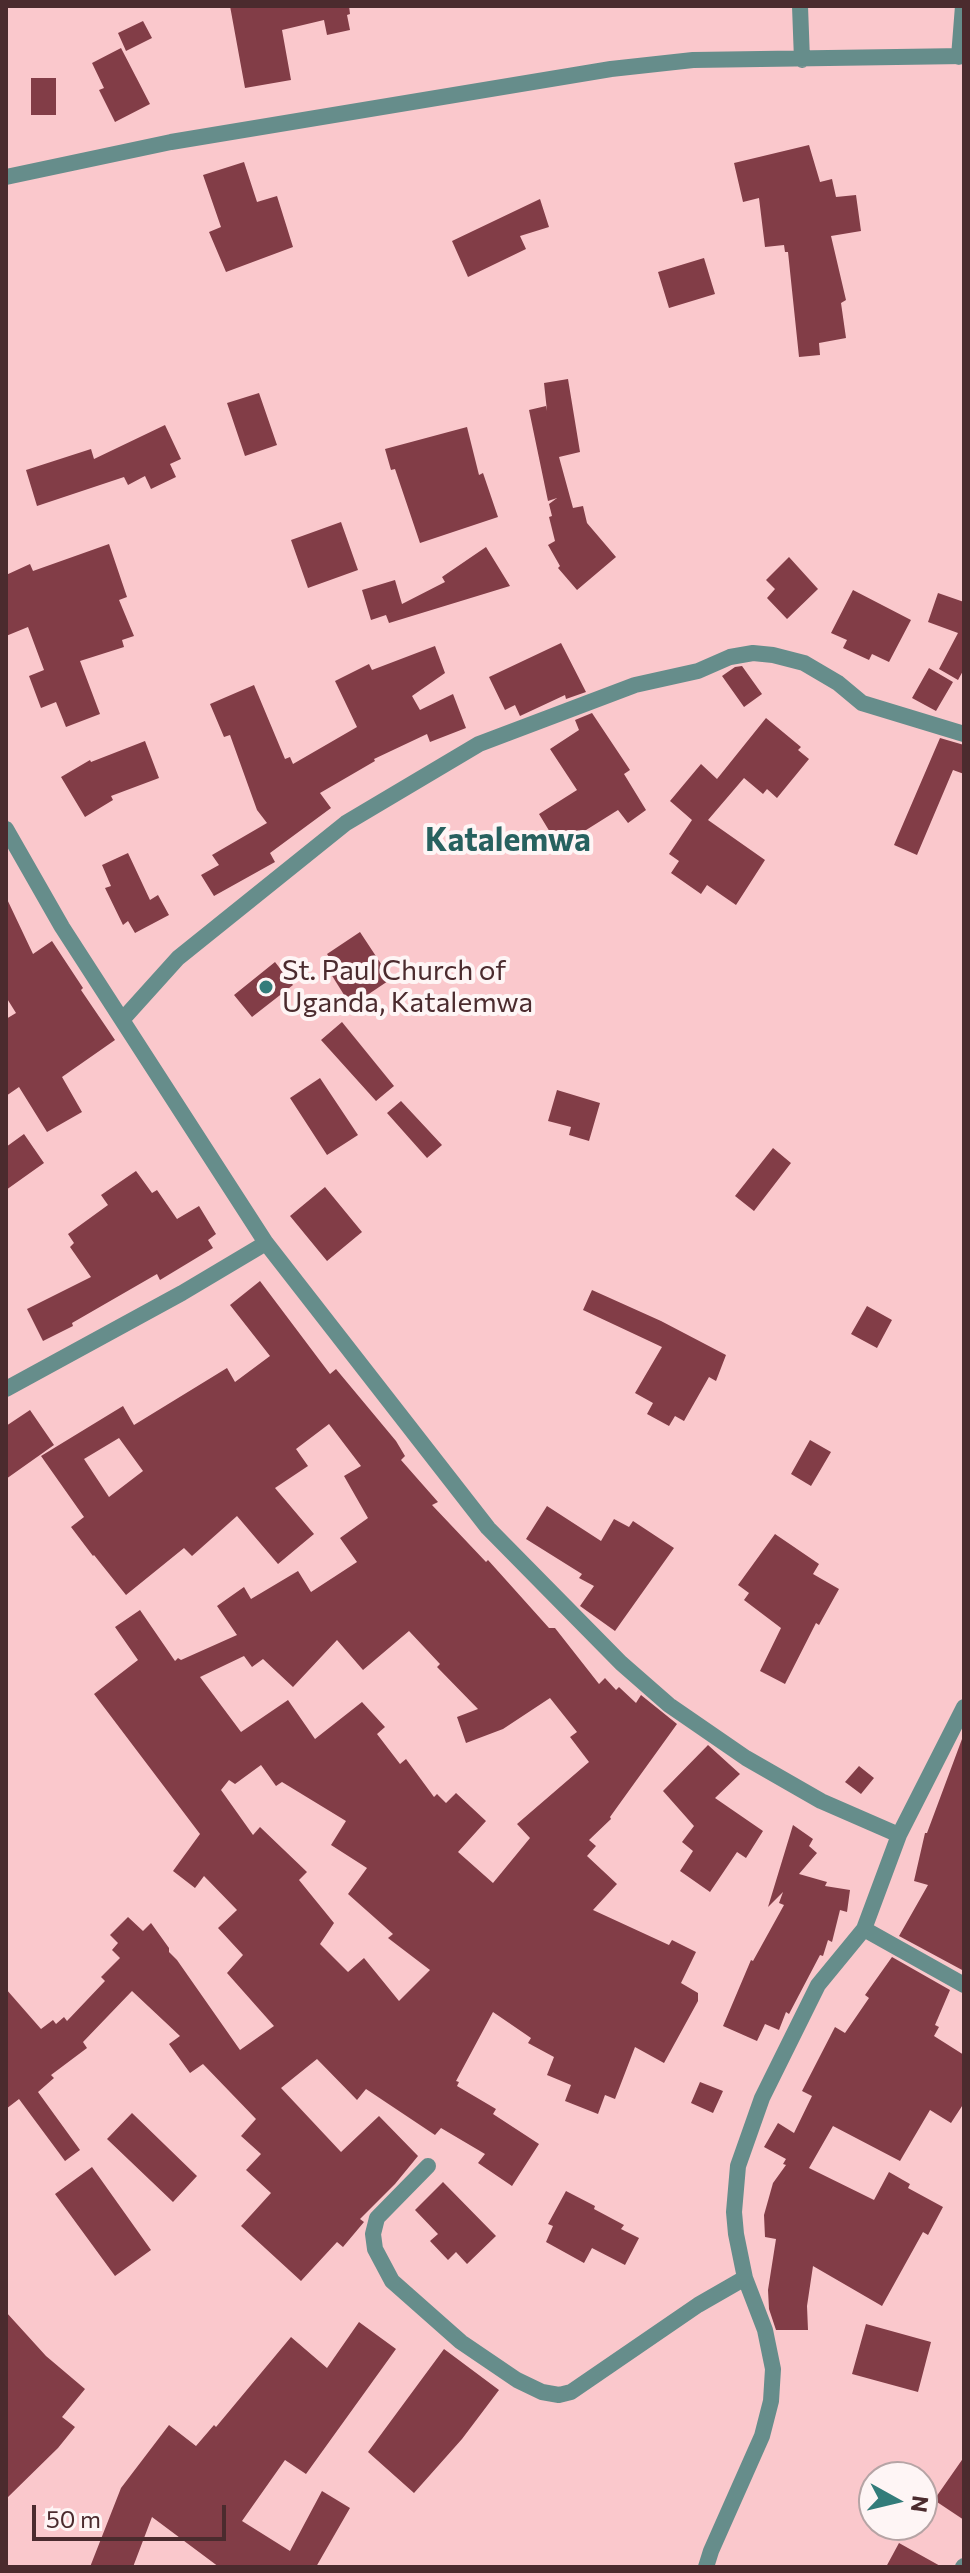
<!DOCTYPE html>
<style>
body{margin:0}
#map{position:relative;width:970px;height:2573px;overflow:hidden;background:#fac8cc;font-family:Commissioner,sans-serif}
canvas{display:block}
.frame{position:absolute;inset:0;border:8px solid #4b2b2e;pointer-events:none}
.north{position:absolute;left:858px;top:2461px;width:80px;height:80px;box-sizing:border-box;background:#fef5f5;border:2px solid #b6a4a5;border-radius:50%;rotate:98deg;font-size:22px;font-weight:700;line-height:32px;text-align:center;color:#4b2b2e}
.north::after{content:'';display:block;margin:auto;width:28px;height:36px;background:#337c7a;clip-path:polygon(50% 0,100% 100%,50% 72%,0 100%)}
.scale{position:absolute;left:32px;top:2505px;width:194px;height:36px;box-sizing:border-box;border:4px solid #4b2b2e;border-top:0;padding-left:10px;font-size:24px;line-height:28px;white-space:nowrap;color:#4b2b2e;-webkit-text-stroke:6px #fef5f5;paint-order:stroke}
</style>
<div id="map">
<canvas width="970" height="2573"></canvas>
<div class="frame"></div>
<div class="north">N</div>
<div class="scale">50 m</div>
</div>
<script>
const ctx = document.querySelector('canvas').getContext('2d');
ctx.lineJoin = 'round';
function fillPath(path, color) { ctx.fillStyle = color; ctx.fill(path, 'evenodd'); }
const toPath = rows => new Path2D(rows.map(r => 'M' + r).join(''));
function strokePath(path, color, width, dash) { ctx.strokeStyle = color; ctx.lineWidth = width; ctx.lineCap = dash ? 'butt' : 'round'; ctx.setLineDash(dash || []); ctx.stroke(path); }
function write(font, color, halo, rows, align = 'center') {
  ctx.font = font + ' Commissioner,sans-serif'; ctx.lineWidth = 8; ctx.setLineDash([]); ctx.textBaseline = 'middle'; ctx.strokeStyle = halo; ctx.fillStyle = color; for (const [text, x, y, turn = 0] of rows) {
    ctx.save(); ctx.translate(x, y); ctx.rotate((+turn || 0) * Math.PI / 180); ctx.textAlign = isNaN(turn) ? turn : align; if (halo) ctx.strokeText(text, 0, 0); ctx.fillText(text, 0, 0); ctx.restore();
  }
}
fillPath(toPath([
 [230,6,349,6,350,14,347,15,350,30,327,35,324,20,282,30,291,80,245,88],
 [143,21,152,38,126,51,118,33],
 [121,48,150,104,115,122,99,90,104,88,92,63],
 [31,78,56,78,56,115,31,115],
 [809,145,820,182,832,179,836,197,856,195,861,231,831,236,846,300,841,303,846,338,819,343,820,355,799,357,788,252,785,252,784,245,765,247,759,198,743,202,734,163],
 [244,162,257,202,277,196,293,247,226,272,209,232,221,227,203,175],
 [540,199,549,227,520,236,526,249,468,277,452,241],
 [704,258,715,294,669,308,658,272],
 [568,379,580,452,559,457,573,508,583,506,587,523,616,557,577,590,558,568,560,566,548,545,555,541,549,517,552,516,549,504,557,498,548,501,529,410,546,406,547,411,544,383],
 [259,393,277,445,245,456,227,403],
 [165,425,181,459,170,464,176,477,151,489,145,476,128,485,124,477,37,506,26,470,91,449,94,459],
 [467,427,479,475,483,473,498,517,420,543,395,469,391,470,385,449],
 [341,522,358,570,308,588,291,540],
 [109,544,127,597,119,600,134,636,122,640,124,647,80,661,100,714,66,727,56,702,41,708,29,676,44,670,28,627,6,636,6,575,30,564,33,571],
 [486,547,510,586,389,623,386,615,371,620,362,590,395,580,402,604,445,582,442,577],
 [789,557,818,589,787,619,767,598,775,589,766,580],
 [853,590,911,620,889,662,872,654,869,660,843,648,847,640,831,633],
 [938,593,964,602,964,669,958,680,939,669,958,633,928,622],
 [561,643,586,692,566,699,565,695,520,716,515,705,505,710,489,677],
 [435,646,445,673,412,696,420,710,453,694,466,728,430,742,427,734,374,759,375,761,320,793,331,808,270,853,275,862,214,896,201,875,219,865,212,855,267,823,257,810,230,735,224,737,210,704,254,685,285,759,290,757,293,764,357,727,335,681,369,664,372,670],
 [742,666,762,694,744,707,722,676,735,667],
 [929,668,953,682,936,711,912,698],
 [592,713,630,770,624,774,646,810,628,823,618,810,559,847,539,814,577,790,550,749,579,730,575,720],
 [766,718,801,747,798,750,809,759,777,798,767,789,763,794,744,778,708,820,765,860,736,905,707,885,701,894,671,873,679,861,669,854,692,820,670,801,701,764,717,779],
 [940,738,964,745,964,774,953,770,917,855,894,845],
 [145,741,159,778,111,796,113,800,85,817,61,777,90,760,91,762],
 [128,853,150,900,158,895,169,915,135,933,128,921,123,925,105,888,111,886,102,865],
 [6,897,33,954,52,941,83,988,81,990,115,1040,62,1077,82,1112,47,1132,19,1087,6,1096,6,1019,16,1013,6,997],
 [360,932,391,979,351,1006,331,974,338,970,327,954],
 [275,962,293,985,252,1017,234,995],
 [342,1022,394,1086,376,1101,321,1040],
 [320,1078,358,1135,327,1155,290,1098],
 [557,1090,600,1103,589,1141,569,1135,571,1127,548,1121],
 [401,1101,442,1145,427,1158,387,1113],
 [24,1134,44,1163,6,1190,6,1147],
 [773,1148,791,1163,754,1211,735,1196],
 [136,1171,152,1193,157,1190,177,1219,199,1206,216,1234,208,1240,213,1248,160,1280,157,1274,72,1323,73,1326,43,1341,27,1309,91,1277,70,1247,74,1243,68,1234,108,1205,101,1195],
 [325,1187,362,1232,327,1261,290,1216],
 [260,1281,330,1374,336,1369,396,1441,405,1456,401,1460,438,1502,432,1505,486,1562,488,1560,549,1628,555,1628,599,1684,605,1678,616,1690,619,1687,636,1703,641,1695,677,1724,610,1817,611,1819,589,1840,596,1846,587,1856,617,1884,593,1910,669,1945,672,1940,696,1952,681,1983,698,1993,698,2001,664,2063,635,2047,615,2099,605,2095,598,2114,565,2101,571,2085,547,2075,554,2057,528,2043,531,2038,493,2012,456,2081,459,2082,457,2086,496,2109,493,2114,539,2144,512,2186,478,2163,485,2154,441,2128,435,2135,366,2089,357,2100,317,2059,281,2088,341,2152,379,2116,418,2156,395,2184,360,2219,364,2222,343,2247,337,2242,301,2281,241,2226,271,2193,246,2170,261,2154,241,2136,256,2119,203,2064,190,2073,169,2044,180,2036,132,1991,83,2042,87,2048,51,2075,54,2078,38,2092,80,2150,65,2161,19,2099,6,2109,6,1989,41,2029,53,2020,56,2024,64,2017,67,2021,105,1981,101,1977,120,1958,112,1950,118,1943,110,1935,128,1917,143,1931,151,1923,169,1948,169,1952,177,1960,240,2050,274,2026,227,1973,243,1955,218,1928,237,1910,204,1876,195,1888,173,1871,200,1834,94,1694,138,1660,115,1627,140,1610,175,1661,178,1658,181,1660,237,1635,217,1606,244,1587,251,1599,298,1571,311,1592,357,1562,340,1538,368,1518,344,1476,361,1466,329,1424,296,1449,308,1466,275,1488,314,1534,278,1564,237,1516,192,1556,184,1548,126,1595,94,1555,93,1556,71,1527,84,1517,41,1456,123,1406,134,1425,227,1368,235,1382,270,1356,230,1305],
 [119,1438,143,1471,109,1497,84,1459],
 [409,1631,440,1664,437,1667,478,1709,457,1717,466,1743,503,1729,550,1698,577,1732,570,1737,589,1762,517,1824,530,1838,493,1883,458,1852,486,1821,456,1793,446,1803,437,1794,434,1797,406,1759,400,1764,377,1734,385,1727,362,1702,315,1739,288,1700,241,1732,200,1677,244,1656,252,1667,263,1659,293,1687,337,1640,363,1670],
 [261,1765,276,1786,282,1782,346,1821,331,1845,367,1868,348,1894,393,1934,388,1938,430,1970,399,2001,364,1958,348,1972,320,1944,334,1923,299,1880,307,1872,260,1827,253,1835,221,1790,229,1780,235,1784],
 [592,1290,661,1321,726,1355,716,1381,709,1377,684,1421,675,1416,669,1426,647,1414,653,1403,635,1393,662,1347,583,1310],
 [867,1306,892,1320,877,1348,851,1334],
 [30,1410,54,1445,6,1479,6,1426],
 [810,1440,831,1452,811,1486,791,1474],
 [547,1506,601,1541,614,1519,629,1527,633,1521,674,1548,615,1631,580,1606,594,1586,579,1578,582,1574,526,1539],
 [775,1534,819,1564,813,1574,839,1589,819,1625,816,1623,785,1684,760,1671,781,1628,744,1600,749,1593,738,1585],
 [962,1739,964,1740,964,1971,899,1936,928,1885,914,1881,925,1833,927,1833],
 [708,1745,740,1774,715,1798,763,1831,746,1858,737,1852,710,1892,680,1871,693,1851,682,1842,694,1826,663,1791],
 [859,1766,874,1778,861,1794,845,1782],
 [793,1825,813,1839,809,1846,817,1853,799,1874,827,1882,825,1886,850,1890,847,1912,840,1910,832,1942,828,1940,823,1956,820,1955,789,2014,786,2012,779,2030,765,2024,757,2041,723,2026,751,1960,753,1961,784,1905,779,1903,783,1892,768,1907],
 [892,1957,950,1990,935,2025,939,2027,934,2036,964,2055,964,2103,951,2123,930,2110,900,2161,833,2126,809,2168,874,2200,889,2172,910,2184,908,2188,943,2207,928,2235,923,2232,882,2306,813,2266,807,2306,808,2330,776,2330,769,2309,768,2290,776,2239,765,2237,764,2215,773,2183,786,2165,783,2164,786,2159,764,2147,778,2123,794,2133,812,2096,802,2091,835,2027,845,2033,869,1998,865,1995],
 [700,2082,723,2091,713,2113,691,2103],
 [132,2113,197,2176,173,2202,107,2139],
 [92,2167,151,2250,115,2276,55,2194],
 [443,2182,496,2236,467,2264,456,2252,448,2260,430,2241,438,2234,415,2210],
 [566,2191,595,2206,594,2209,624,2225,621,2229,639,2238,625,2265,592,2248,584,2263,546,2242,553,2226,548,2224],
 [6,2312,46,2356,85,2389,62,2417,75,2427,58,2448,6,2499],
 [359,2322,396,2349,306,2474,285,2460,242,2521,290,2551,322,2491,350,2508,316,2567,219,2567,152,2517,133,2567,90,2567,121,2488,169,2425,196,2446,214,2425,216,2427,291,2337,327,2368],
 [866,2324,931,2342,918,2392,852,2374],
 [444,2349,499,2390,462,2439,414,2493,368,2452],
 [964,2457,964,2520,934,2500],
 [899,2543,942,2567,886,2567]
]), '#823d47');
strokePath(toPath([
 [800,6,802,60],
 [959,57,963,6],
 [6,177,171,142,611,69,693,60,964,56],
 [6,829,62,927,266,1243,488,1528,621,1663,669,1705,746,1758,821,1801,899,1835],
 [123,1019,178,958,346,823,479,744,635,685,698,671,730,657,753,653,773,655,804,663,838,683,862,703,964,734],
 [6,1389,182,1293,266,1243],
 [864,1929,964,1985],
 [428,2166,377,2218,373,2234,375,2249,392,2281,461,2342,517,2380,542,2392,559,2395,571,2392,698,2305,745,2278],
 [706,2567,711,2551,762,2436,771,2401,773,2369,765,2330,745,2278,736,2234,734,2212,738,2166,762,2098,818,1985,864,1929,899,1835,964,1707],
 [963,2567,964,2566]
]), '#668d8b', 16);
for (const [x, y, r, color] of [
 [266,987,8,"#337c7a"]
]) { const dot = new Path2D(); dot.arc(x, y, r, 0, 2 * Math.PI); ctx.fillStyle = color; ctx.fill(dot); strokePath(dot, '#fef5f5', 3); }
write('28px', '#4b2b2e', '#fef5f5', [
 ["St. Paul Church of",282,971],
 ["Uganda, Katalemwa",282,1003]
], 'left');
write('bold 32px', '#27615f', '#fef5f5', [
 ["Katalemwa",508,840]
]);
</script>
